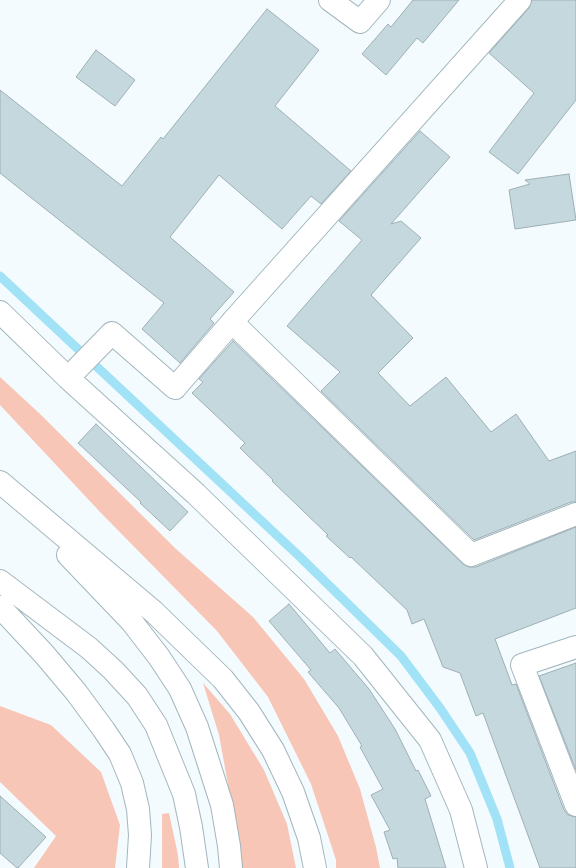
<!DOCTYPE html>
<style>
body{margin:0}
canvas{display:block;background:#f3fbfe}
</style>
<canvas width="576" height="868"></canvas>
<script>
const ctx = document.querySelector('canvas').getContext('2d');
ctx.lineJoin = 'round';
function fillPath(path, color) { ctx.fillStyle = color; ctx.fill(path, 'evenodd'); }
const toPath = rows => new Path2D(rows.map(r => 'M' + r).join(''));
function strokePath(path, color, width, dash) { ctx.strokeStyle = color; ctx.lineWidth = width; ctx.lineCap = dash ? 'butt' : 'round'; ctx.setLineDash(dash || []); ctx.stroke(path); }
fillPath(toPath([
 [0,377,39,413,176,549,253,617,304,679,338,736,360,789,376,847,380,868,336,868,336,860,311,784,268,697,217,631,101,513,0,405],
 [203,683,230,714,264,770,287,824,296,868,239,868,232,806,219,735],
 [0,706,51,725,101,772,120,825,115,868,34,868,56,836,0,782],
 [169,813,178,855,179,868,162,868,162,814]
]), '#f7c6b7');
strokePath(toPath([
 [0,276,299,556,401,656,440,708,470,753,497,819,510,868]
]), '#a1e2f7', 9);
const building = toPath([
 [413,0,459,0,423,43,417,38,386,75,362,54,388,24,391,27,413,0],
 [532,0,576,0,576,100,518,174,489,152,534,93,489,53,529,8,532,0],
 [267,9,319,50,275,106,351,171,321,204,311,196,282,229,219,175,170,237,234,292,210,319,214,323,180,363,142,329,164,303,0,173,0,90,122,186,161,137,163,139,267,9],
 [96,50,135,80,115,106,76,77,96,50],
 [420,131,450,157,391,224,401,221,421,238,371,295,413,338,378,373,410,406,446,377,491,432,516,414,549,461,576,451,576,502,571,502,474,540,321,391,340,372,287,326,362,240,339,221,420,131],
 [569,174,576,220,515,229,509,190,530,184,525,180,569,174],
 [233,341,463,564,469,567,476,567,576,527,576,608,495,639,512,685,516,684,564,810,568,815,576,817,576,868,540,868,483,713,476,716,460,673,443,667,424,619,412,624,407,610,351,557,350,558,326,536,328,535,272,481,273,480,240,448,245,443,192,393,203,382,199,379,233,341],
 [96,424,188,512,170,531,140,503,141,502,78,443,96,424],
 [289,604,330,653,335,649,369,689,395,729,416,771,418,770,431,796,425,799,446,868,398,868,397,858,393,859,384,832,390,830,371,795,383,789,360,747,362,746,339,708,308,672,311,670,269,621,289,604],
 [576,663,576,770,539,676,576,663],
 [0,796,46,837,18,868,17,868,0,853,0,796]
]);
fillPath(building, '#c4d8de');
strokePath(building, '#9db0b6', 1);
const minor = toPath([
 [330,0,360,22,379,0],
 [0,312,68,378,196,494,363,656,430,740,461,810,476,868],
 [232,322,471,555,576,514],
 [68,378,112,333,175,388,232,322,520,0],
 [576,647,522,665,576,805]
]);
const motorway = toPath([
 [0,482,154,612,223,679,249,712,273,750,293,792,309,838,315,868],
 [68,555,132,622,159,657,180,689,197,727,222,805,229,846,231,868],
 [0,581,89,648,113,670,137,696,156,725,184,794,191,827,197,868],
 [0,607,44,654,76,692,104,730,120,754,132,783,138,809,140,835,138,868]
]);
strokePath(minor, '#a3b6bd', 24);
strokePath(motorway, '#a3b6bd', 24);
strokePath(minor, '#fff', 22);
strokePath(motorway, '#fff', 22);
</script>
